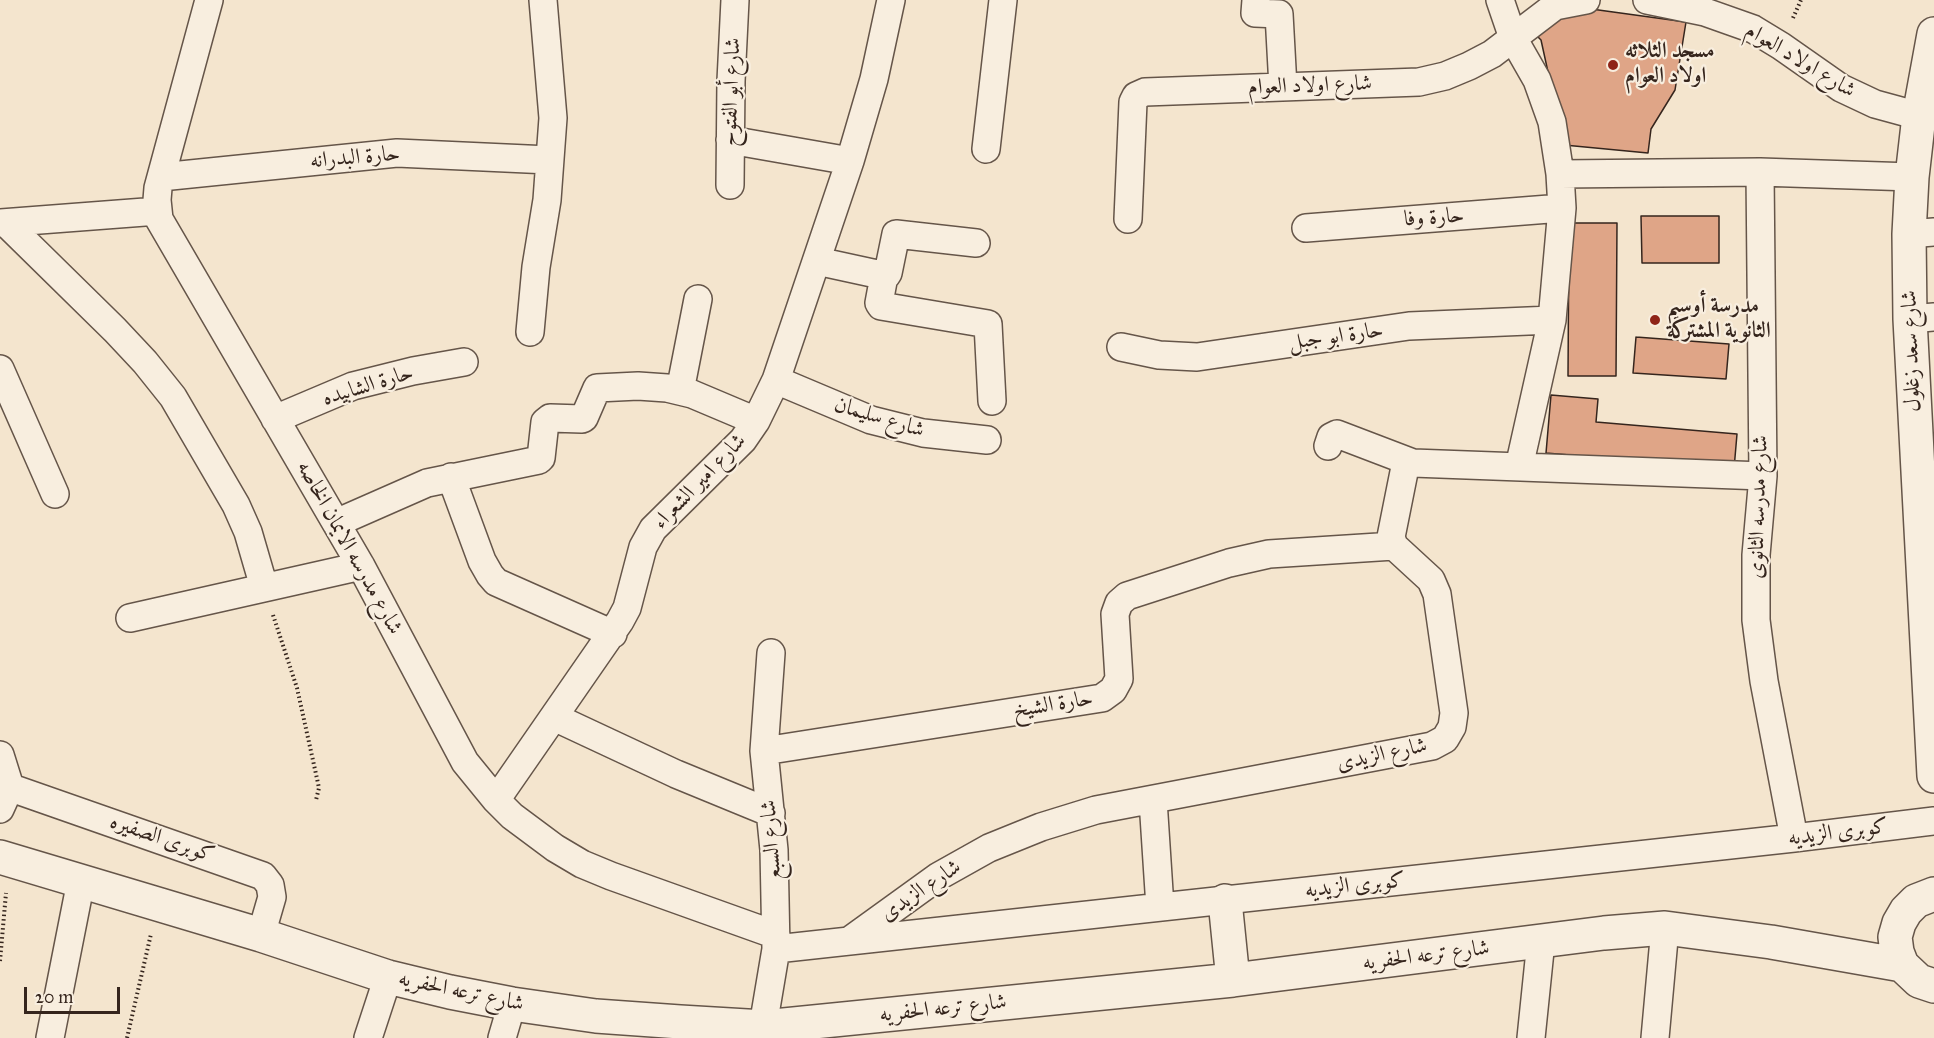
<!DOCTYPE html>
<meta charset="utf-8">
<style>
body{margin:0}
#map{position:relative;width:1934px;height:1038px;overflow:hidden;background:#f4e5ce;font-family:"IM FELL Great Primer",serif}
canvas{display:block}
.scale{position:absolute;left:24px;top:987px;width:96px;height:27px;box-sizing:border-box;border:3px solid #35251d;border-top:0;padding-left:8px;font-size:18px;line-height:21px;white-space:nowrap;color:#35251d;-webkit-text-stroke:4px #f8eedf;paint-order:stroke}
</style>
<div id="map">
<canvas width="1934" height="1038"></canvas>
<div class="scale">20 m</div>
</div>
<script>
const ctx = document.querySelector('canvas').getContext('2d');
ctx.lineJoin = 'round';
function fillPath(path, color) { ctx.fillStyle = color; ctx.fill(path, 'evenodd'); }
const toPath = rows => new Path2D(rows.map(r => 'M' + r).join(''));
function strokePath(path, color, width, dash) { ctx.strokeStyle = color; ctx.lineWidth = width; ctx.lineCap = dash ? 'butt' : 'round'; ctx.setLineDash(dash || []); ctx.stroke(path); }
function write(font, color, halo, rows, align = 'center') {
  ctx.font = font + ' "IM FELL Great Primer",Amiri,serif'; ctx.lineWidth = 4.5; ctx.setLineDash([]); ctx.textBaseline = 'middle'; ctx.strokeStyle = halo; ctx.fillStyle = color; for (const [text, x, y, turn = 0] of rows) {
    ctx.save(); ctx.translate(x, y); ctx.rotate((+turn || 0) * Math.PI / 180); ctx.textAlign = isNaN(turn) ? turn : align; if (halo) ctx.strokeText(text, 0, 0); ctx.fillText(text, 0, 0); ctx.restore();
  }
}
const building = toPath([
 [1584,8,1686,22,1675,90,1651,129,1648,153,1564,145,1541,40,1533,32,1570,12,1584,8],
 [1641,216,1719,216,1719,263,1642,263,1641,216],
 [1569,223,1617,223,1616,376,1568,376,1569,223],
 [1636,337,1729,344,1726,379,1633,373,1636,337],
 [1551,395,1598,399,1596,422,1737,434,1734,469,1546,453,1551,395]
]);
fillPath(building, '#dfa587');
strokePath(building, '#35251d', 1.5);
const minor = toPath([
 [209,0,158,188,157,200,159,219,361,566,465,762,496,800,512,816,555,848,582,864,611,876,776,935],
 [1256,0,1255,13,1279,14,1283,87],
 [1500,0,1513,38,1537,80,1552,122,1560,174,1562,208,1552,320,1519,467],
 [1647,0,1705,12,1753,29,1781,46,1841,88,1875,104,1919,116],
 [730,140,850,161],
 [986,149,1003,0],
 [1760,172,1763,476,1756,555,1756,620,1764,681,1794,838],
 [1560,174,1760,172,1912,177],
 [161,177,397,153,549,160],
 [730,185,731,81,735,0],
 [1128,219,1133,102,1136,96,1145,92,1419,82,1445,76,1469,66,1492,54,1555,6,1586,0],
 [0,223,158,211],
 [6,223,115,330,145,362,173,397,236,505,248,532,264,587],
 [1306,228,1562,208],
 [1909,234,1934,232],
 [817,261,886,276,888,273,896,234,976,243],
 [884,276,879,303,881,306,988,324,992,401],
 [1910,319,1934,317],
 [530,332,536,267,547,200,553,118,543,0],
 [1121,347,1159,355,1197,357,1409,326,1552,320],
 [0,369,55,494],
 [776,380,871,420,923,433,987,440],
 [680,391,698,299],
 [275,419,353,386,413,371,464,362],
 [1328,446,1331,437,1337,434,1413,463],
 [451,477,482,561,490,575,496,582,613,634],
 [336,523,427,483,539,460,541,458,545,422,550,418,582,419,584,418,597,388,638,386,667,388,692,394,756,421],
 [130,618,361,566],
 [554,717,676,774,771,813],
 [764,751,1102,698,1113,690,1119,679,1115,614,1119,603,1127,596,1229,563,1269,554,1394,546],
 [0,755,10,787,0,809],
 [0,784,263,876,270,885,272,897,261,935],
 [496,800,620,621,627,608,643,547,653,529,743,440,756,421,776,380,850,161,874,79,891,0],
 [1153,800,1160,907],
 [849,941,939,876,989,848,1041,827,1096,810,1432,746,1445,739,1452,727,1454,713,1437,594,1431,580,1394,546,1391,537,1404,472,1407,466,1413,463,1763,476],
 [776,949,1794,838,1934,821],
 [50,1038,81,881],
 [368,1038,388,977],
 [502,1038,512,1004],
 [761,1038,776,949,774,850,764,751,771,653],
 [1531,1038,1541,941],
 [1655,1038,1665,928]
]);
const tertiary = toPath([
 [1934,34,1919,116,1912,177,1909,234,1910,319,1934,776],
 [0,857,261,935,388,977,450,992,512,1004,596,1016,680,1022,764,1027,1233,980,1604,933,1665,928,1771,942,1902,965],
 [1934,894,1916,901,1906,911,1899,923,1895,937,1897,952,1902,965,1919,981,1934,986],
 [1225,901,1233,980]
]);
strokePath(minor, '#655549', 30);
strokePath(tertiary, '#655549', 36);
strokePath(toPath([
 [1793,18,1801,0],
 [273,615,297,688,316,774,319,788,316,800],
 [0,961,6,893],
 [127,1038,151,934]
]), '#35251d', 4, [1.5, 3]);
strokePath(minor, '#f8eedf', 27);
strokePath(tertiary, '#f8eedf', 33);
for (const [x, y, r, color] of [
 [1613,65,6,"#8f2418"],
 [1655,320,6,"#8f2418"]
]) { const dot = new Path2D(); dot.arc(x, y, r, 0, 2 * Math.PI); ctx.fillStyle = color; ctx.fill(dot); strokePath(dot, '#f8eedf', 2); }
write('bold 22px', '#35251d', '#f8eedf', [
 ["مسجد الثلاثه",1625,52],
 ["اولاد العوام",1625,77],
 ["مدرسة أوسيم",1667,307],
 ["الثانوية المشتركة",1667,332]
], 'left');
write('22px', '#35251d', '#f8eedf', [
 ["شارع اولاد العوام",1800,61,31],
 ["شارع اولاد العوام",1310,86,-2],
 ["شارع أبو الفتوح",732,92,-88],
 ["حارة البدرانه",355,158,-5],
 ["حارة وفا",1434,218,-4],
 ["حارة ابو جبل",1336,337,-8],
 ["شارع سعد زغلول",1912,351,-92],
 ["حارة الشابيده",368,386,-17],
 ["شارع سليمان",879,418,17],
 ["شارع امير الشعراء",700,482,-46],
 ["شارع مدرسه الثانوى",1759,507,-88],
 ["شارع مدرسه الايمان الخاصه",349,548,61],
 ["حارة الشيخ",1053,705,-9],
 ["شارع الزيدى",1382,755,-12],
 ["كوبرى الزيديه",1838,833,-7],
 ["كوبرى الصفيره",162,839,19],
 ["شارع السبع",772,840,-94],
 ["كوبرى الزيديه",1355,886,-6],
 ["شارع الزيدى",921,891,-34],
 ["شارع ترعه الحفريه",1426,956,-7],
 ["شارع ترعه الحفريه",461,992,12],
 ["شارع ترعه الحفريه",943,1009,-6]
]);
</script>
